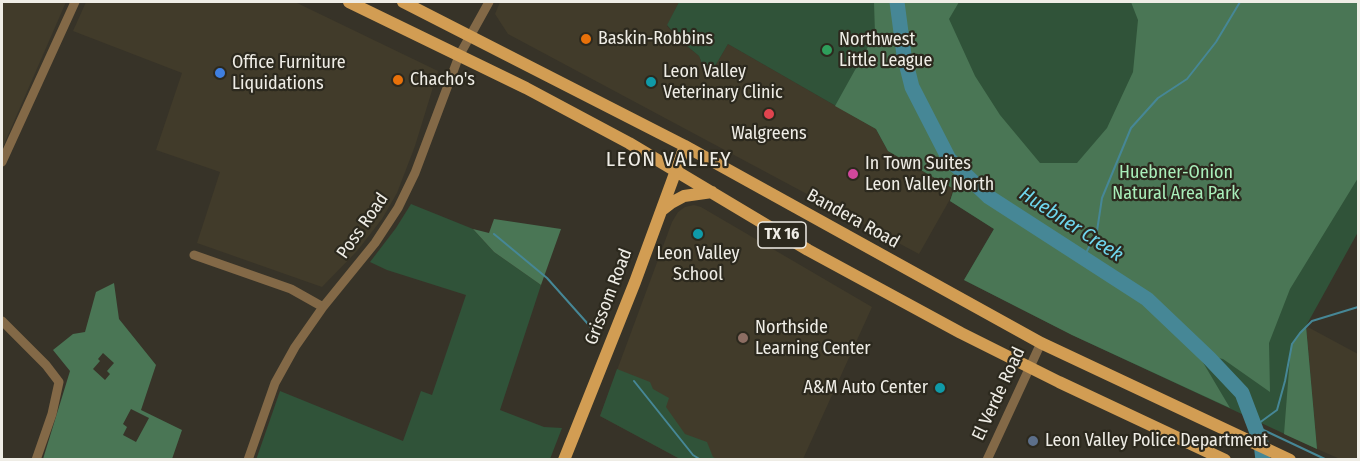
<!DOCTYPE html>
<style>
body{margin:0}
#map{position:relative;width:1360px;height:461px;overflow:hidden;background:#373328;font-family:"Fira Sans Condensed",sans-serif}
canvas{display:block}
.frame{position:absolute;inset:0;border:3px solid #efede6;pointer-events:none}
</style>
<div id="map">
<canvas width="1360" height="461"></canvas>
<div class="frame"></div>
</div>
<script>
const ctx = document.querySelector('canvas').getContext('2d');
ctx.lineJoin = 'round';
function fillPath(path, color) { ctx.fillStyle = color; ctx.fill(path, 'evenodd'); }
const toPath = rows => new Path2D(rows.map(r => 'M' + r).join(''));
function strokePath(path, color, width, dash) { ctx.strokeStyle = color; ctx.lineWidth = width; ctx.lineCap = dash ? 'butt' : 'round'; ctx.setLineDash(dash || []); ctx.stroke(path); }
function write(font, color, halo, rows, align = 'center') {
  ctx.font = font + ' "Fira Sans Condensed",sans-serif'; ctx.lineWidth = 4.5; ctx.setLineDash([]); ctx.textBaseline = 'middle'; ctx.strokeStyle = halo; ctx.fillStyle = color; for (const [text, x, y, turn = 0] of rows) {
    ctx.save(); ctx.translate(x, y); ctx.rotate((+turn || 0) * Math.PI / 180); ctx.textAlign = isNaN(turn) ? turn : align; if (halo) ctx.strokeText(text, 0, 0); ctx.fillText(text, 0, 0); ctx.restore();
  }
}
fillPath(toPath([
 [2,2,66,2,2,149],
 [86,2,295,2,438,71,415,146,397,193,382,219,357,251,322,287,197,243,220,172,156,150,182,73,73,31],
 [500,2,679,2,667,26,680,40,699,56,703,66,711,73,728,44,876,129,888,151,954,189,949,201,919,254,508,34,495,14],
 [694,205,701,207,872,307,803,459,680,459,600,416,672,222,678,212,685,207],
 [1306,326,1358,354,1358,459,1340,459,1317,449]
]), '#413b2a');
fillPath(toPath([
 [679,2,1358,2,1358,232,1306,326,1317,449,1072,335,964,280,994,229,950,201,954,189,888,151,876,129,728,44,711,73,703,66,699,56,680,40,667,25],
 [411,204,473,229,494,252,541,285,500,410,544,427,562,428,550,459,256,460,280,391,403,441,421,391,432,395,466,295,387,270,370,262,396,228],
 [617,369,650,382,653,389,669,398,666,407,685,434,707,442,713,457,717,459,680,459,600,416]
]), '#305339');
fillPath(toPath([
 [874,2,959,2,949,19,975,76,1000,115,1040,163,1077,163,1107,128,1133,72,1138,20,1131,2,1358,2,1358,178,1290,289,1269,343,1270,392,1223,359,1198,354,1230,408,1072,335,964,280,994,229,950,201,954,189,888,151,876,129,835,106,875,34],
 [494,219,561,229,541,285,494,252,473,229,489,233],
 [114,283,119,319,156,365,141,410,182,430,172,459,43,459,70,371,53,350,73,334,85,332,96,292],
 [103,353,114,363,107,371,110,374,105,380,93,369,100,361,98,359],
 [131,409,149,418,136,442,123,435,127,427,123,424],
 [1306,326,1317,449,1284,434,1291,344]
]), '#4a7655');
strokePath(toPath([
 [494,234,547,278,596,333],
 [1084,257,1097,231,1102,198,1131,128,1158,98,1187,79,1216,42,1240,2],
 [634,381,693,455,701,460],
 [1327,460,1255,426,1277,410,1285,381,1292,344,1300,333,1312,321,1358,307]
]), '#468796', 2);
strokePath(toPath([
 [897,2,904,55,912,87,949,159,989,197,1147,299,1209,358,1242,393,1261,443,1263,460]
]), '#468796', 15);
strokePath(toPath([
 [2,162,75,2],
 [194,255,291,289,323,307],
 [2,321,46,365,59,382,52,414,36,460],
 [248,460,275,383,295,347,323,307,375,243,398,208,415,173,459,56,489,2],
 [987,460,1041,343]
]), '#836947', 9);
strokePath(toPath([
 [349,2,526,88,629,143,808,250,961,333,1059,382,1225,460],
 [403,2,685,146,1041,343,1290,460],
 [662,210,671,203,684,196,712,192],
 [564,460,635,282,685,146]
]), '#d29d53', 12);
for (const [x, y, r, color] of [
 [586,39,6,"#e8710a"],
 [827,50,6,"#2e9e5b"],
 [220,73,6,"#3f7fe0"],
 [398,80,6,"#e8710a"],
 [651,82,6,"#0f9aa8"],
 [769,114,6,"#e0444e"],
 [853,174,6,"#d1479c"],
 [698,234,6,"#0f9aa8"],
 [743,338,6,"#8d6e63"],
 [940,388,6,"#0f9aa8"],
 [1033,441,6,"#5c6f8a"]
]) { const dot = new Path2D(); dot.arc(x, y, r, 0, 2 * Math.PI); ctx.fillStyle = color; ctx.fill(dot); strokePath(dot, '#2c291e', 2); }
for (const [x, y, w] of [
 [782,235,48]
]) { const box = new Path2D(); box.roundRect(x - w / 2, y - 13, w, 26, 4.5); ctx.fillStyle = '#2c291e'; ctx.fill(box); strokePath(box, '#efede6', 1.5); }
write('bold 16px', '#efede6', null, [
 ["TX 16",782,235]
]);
write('18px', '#efede6', '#2c291e', [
 ["Baskin-Robbins",598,39],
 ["Northwest",839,40],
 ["Little League",839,61],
 ["Office Furniture",232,63],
 ["Liquidations",232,84],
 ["Leon Valley",663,72],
 ["Veterinary Clinic",663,93],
 ["Chacho's",410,80],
 ["Walgreens",769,134,"center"],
 ["In Town Suites",865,164],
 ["Leon Valley North",865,185],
 ["Leon Valley",698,254,"center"],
 ["School",698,275,"center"],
 ["Northside",755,328],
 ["Learning Center",755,349],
 ["A&M Auto Center",928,388,"right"],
 ["Leon Valley Police Department",1045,441]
], 'left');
write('18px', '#a9eeba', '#2c291e', [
 ["Huebner-Onion",1176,173],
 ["Natural Area Park",1176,194]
]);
write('18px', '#efede6', '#2c291e', [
 ["Bandera Road",853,219,29],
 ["Poss Road",363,226,-55],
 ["Grissom Road",609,297,-69],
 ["El Verde Road",999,394,-65]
]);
write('italic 20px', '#6fd6ed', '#2c291e', [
 ["Huebner Creek",1071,225,33]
]);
ctx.letterSpacing = '1.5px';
write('21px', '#efede6', '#2c291e', [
 ["LEON VALLEY",669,160]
]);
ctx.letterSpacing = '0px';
</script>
